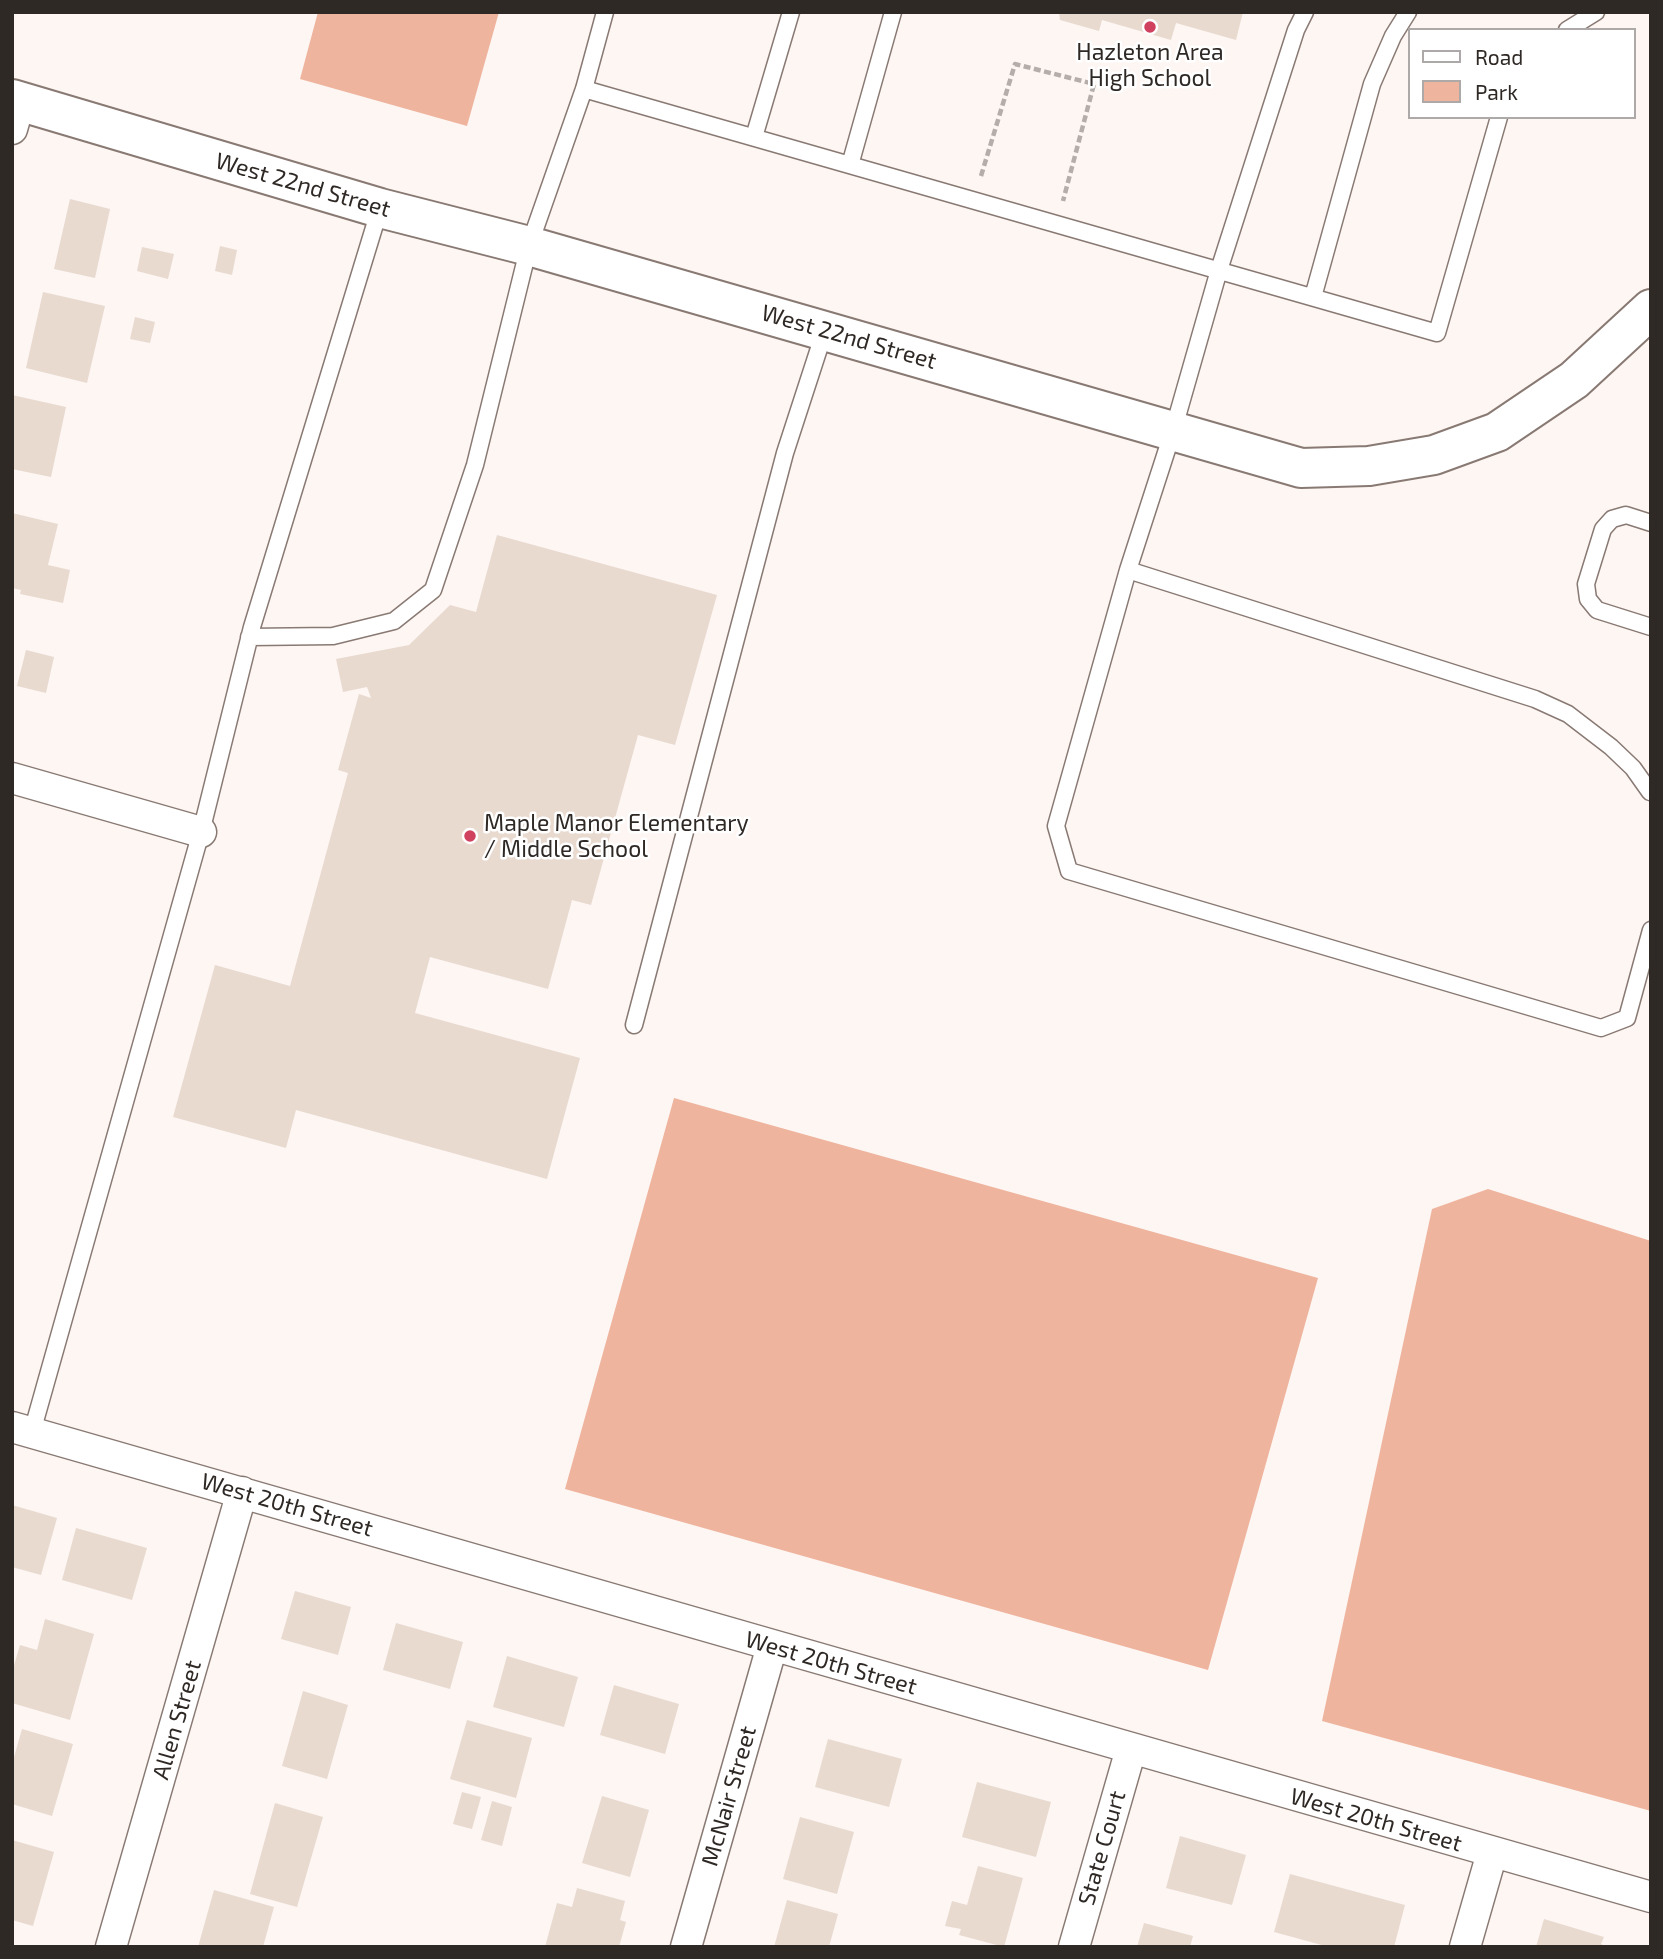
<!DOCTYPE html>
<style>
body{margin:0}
#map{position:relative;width:1663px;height:1959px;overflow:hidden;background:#fdf6f3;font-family:"Exo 2",sans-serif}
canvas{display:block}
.frame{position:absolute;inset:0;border:14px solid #2f2926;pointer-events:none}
.legend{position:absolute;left:1408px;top:28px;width:228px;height:91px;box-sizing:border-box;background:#fff;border:2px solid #aca9a8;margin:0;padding:9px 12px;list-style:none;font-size:21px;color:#2f2926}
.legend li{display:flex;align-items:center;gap:14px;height:35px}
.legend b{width:35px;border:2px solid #aca9a8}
</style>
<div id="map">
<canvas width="1663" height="1959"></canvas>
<div class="frame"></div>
<ul class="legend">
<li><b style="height:9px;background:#fff"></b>Road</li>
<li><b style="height:19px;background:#efb49e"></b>Park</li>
</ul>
</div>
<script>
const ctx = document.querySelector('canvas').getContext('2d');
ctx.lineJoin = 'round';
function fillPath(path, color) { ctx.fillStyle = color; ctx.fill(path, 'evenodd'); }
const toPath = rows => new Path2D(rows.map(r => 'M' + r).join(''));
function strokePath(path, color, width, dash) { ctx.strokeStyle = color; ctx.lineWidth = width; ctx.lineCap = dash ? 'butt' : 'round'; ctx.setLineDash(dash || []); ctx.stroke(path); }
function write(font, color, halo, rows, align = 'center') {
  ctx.font = font + ' "Exo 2",sans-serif'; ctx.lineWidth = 5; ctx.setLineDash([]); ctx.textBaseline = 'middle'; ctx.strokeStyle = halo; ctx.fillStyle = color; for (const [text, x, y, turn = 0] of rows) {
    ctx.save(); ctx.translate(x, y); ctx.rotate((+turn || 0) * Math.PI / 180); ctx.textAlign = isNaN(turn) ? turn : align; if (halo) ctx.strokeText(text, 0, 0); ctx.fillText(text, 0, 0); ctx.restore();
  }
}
fillPath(toPath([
 [318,12,499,12,467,126,300,79],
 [674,1098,1318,1278,1208,1670,565,1489],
 [1488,1189,1651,1241,1651,1811,1322,1721,1432,1209]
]), '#efb49e');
fillPath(toPath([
 [1059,12,1243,12,1236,40,1176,23,1171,40,1102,20,1099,31,1060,20],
 [70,199,110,209,95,278,54,269],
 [220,246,237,250,232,275,215,271],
 [142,247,174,254,168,279,137,271],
 [43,292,105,306,87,383,26,368],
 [135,317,155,322,150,343,130,339],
 [12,395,66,407,51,477,12,469],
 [12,513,58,524,48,565,70,570,63,603,20,594,21,590,12,588],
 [497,535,717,595,675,745,638,735,591,905,572,900,548,989,430,957,415,1013,580,1058,547,1179,296,1110,286,1148,173,1117,215,965,290,986,348,773,338,770,359,694,371,698,367,687,343,692,336,659,409,645,450,605,476,612],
 [26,650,54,657,46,693,17,686],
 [12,1505,57,1518,41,1575,12,1567],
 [76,1528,147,1548,132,1600,62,1580],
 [295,1591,351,1607,338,1655,281,1639],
 [45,1619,94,1634,70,1720,12,1703,12,1672,20,1645,37,1650],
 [396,1623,463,1642,450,1689,383,1670],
 [507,1656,578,1677,564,1727,493,1707],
 [614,1685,679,1704,665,1754,600,1735],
 [303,1691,348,1705,327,1779,282,1766],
 [467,1720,532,1738,516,1798,450,1779],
 [22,1729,73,1744,52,1816,12,1804,12,1764],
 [828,1739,902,1759,889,1807,815,1787],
 [977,1782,1051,1802,1036,1857,962,1837],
 [462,1792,481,1797,472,1829,453,1824],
 [602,1796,649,1810,630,1877,582,1863],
 [492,1801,512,1807,502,1846,481,1840],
 [275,1803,323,1817,297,1907,250,1894],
 [800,1817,854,1832,837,1894,783,1879],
 [1180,1836,1246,1855,1232,1905,1166,1888],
 [12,1840,54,1852,33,1926,12,1920],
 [978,1866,1023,1878,1004,1947,959,1935,961,1929,945,1926,952,1901,967,1905],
 [1290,1874,1405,1905,1394,1947,1329,1947,1274,1932],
 [577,1888,625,1901,620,1920,626,1922,619,1947,545,1947,557,1903,572,1907],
 [214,1890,274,1907,263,1947,198,1947],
 [787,1900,838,1914,829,1947,774,1947],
 [1544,1919,1604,1937,1601,1944,1608,1947,1536,1947],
 [1144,1923,1193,1936,1190,1947,1137,1947]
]), '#e9dad0');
const service = toPath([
 [1305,12,1296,30,1219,270,1173,431,1128,570,1056,826,1069,871,1601,1028,1627,1018,1651,930],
 [1567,30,1596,12],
 [584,89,1437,333,1499,117],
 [754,137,791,12],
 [850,165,893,12],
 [1313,297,1372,84,1393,36,1408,12],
 [1651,523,1626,515,1612,519,1603,529,1586,584,1588,599,1597,610,1651,627],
 [1128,570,1535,699,1568,714,1611,747,1633,768,1650,792],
 [249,637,333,636,394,621,433,590,475,465,529,246,584,89,605,12],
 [634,1025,785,453,825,330],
 [32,1432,201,832,252,627,380,208]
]);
const minor = toPath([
 [12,129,20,101],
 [12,778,201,832],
 [12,1427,1651,1897],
 [111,1947,242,1492],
 [686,1947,772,1646],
 [1074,1947,1131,1749],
 [1465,1947,1492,1853]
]);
const tertiary = toPath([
 [12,99,380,208,529,246,1301,468,1369,466,1434,455,1497,432,1574,380,1651,309]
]);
strokePath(service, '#897973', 19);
strokePath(minor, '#897973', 33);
strokePath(tertiary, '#897973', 42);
strokePath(toPath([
 [981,176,1015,64,1094,84,1063,201]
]), '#b4adaa', 4.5, [7, 3.5]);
strokePath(service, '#fff', 16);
strokePath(minor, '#fff', 30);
strokePath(tertiary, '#fff', 38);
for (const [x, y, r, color] of [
 [1150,27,7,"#d0415f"],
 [470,836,7,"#d0415f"]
]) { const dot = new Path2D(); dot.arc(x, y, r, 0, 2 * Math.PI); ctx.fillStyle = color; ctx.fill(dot); strokePath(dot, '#fff', 2.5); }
write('23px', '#2f2926', '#fff', [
 ["Hazleton Area",1150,52],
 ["High School",1150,78],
 ["Maple Manor Elementary",484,823,"left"],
 ["/ Middle School",484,849,"left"]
]);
write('23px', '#2f2926', '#fff', [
 ["West 22nd Street",303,185,16],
 ["West 22nd Street",849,337,16],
 ["West 20th Street",287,1505,16],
 ["West 20th Street",831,1663,16],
 ["Allen Street",177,1720,-74],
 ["McNair Street",729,1796,-74],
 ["West 20th Street",1376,1820,16],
 ["State Court",1102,1848,-74]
]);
</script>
